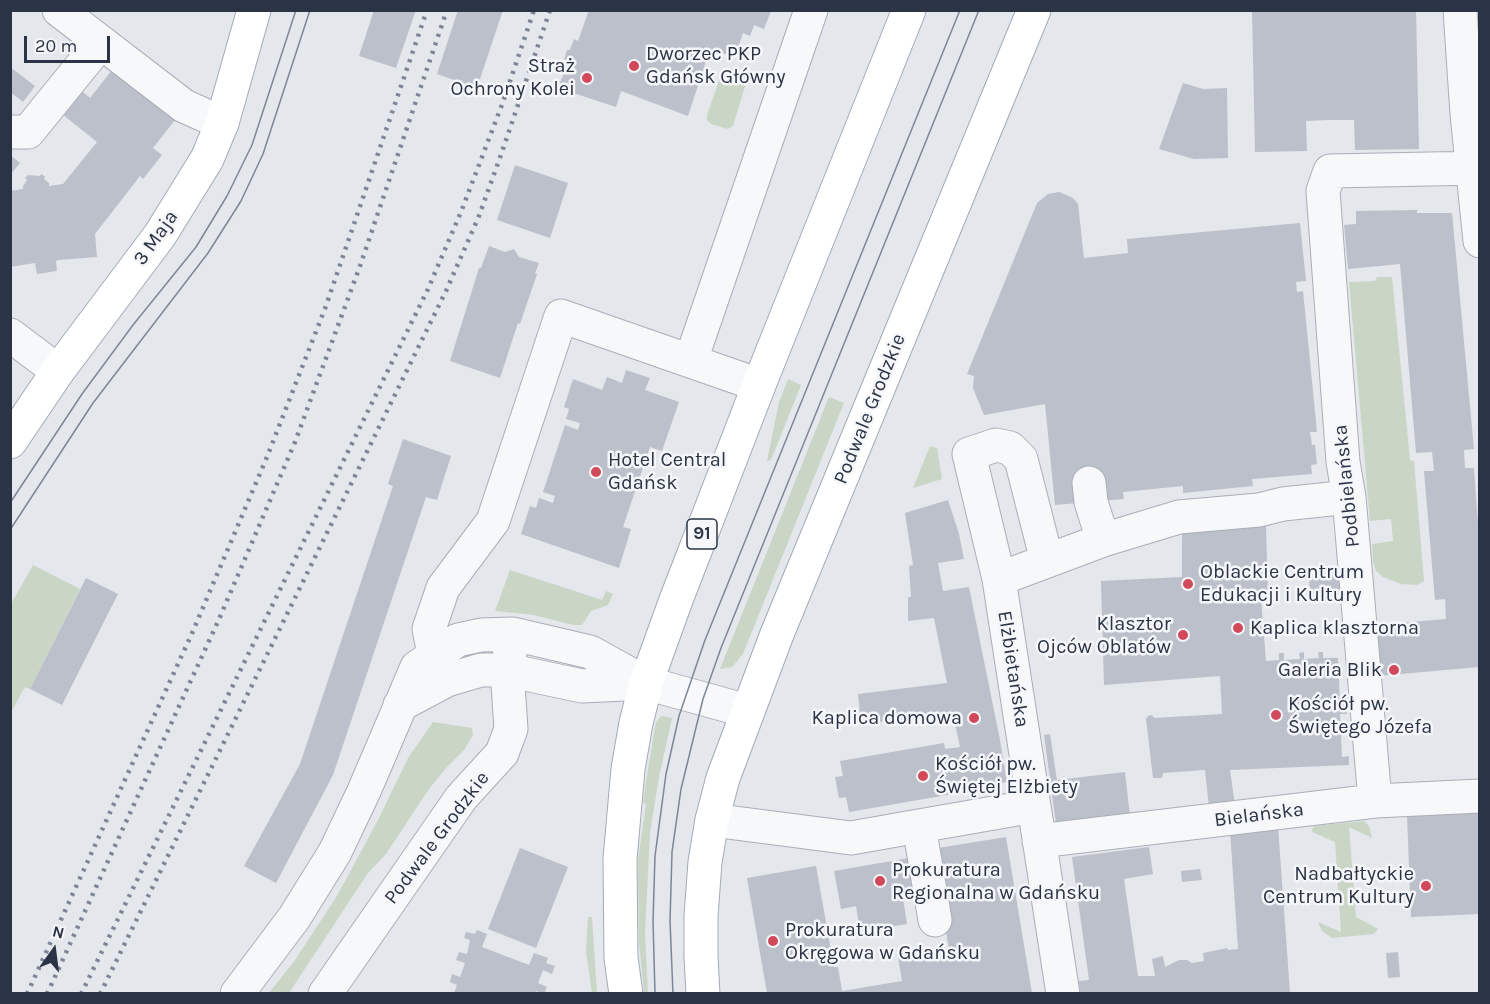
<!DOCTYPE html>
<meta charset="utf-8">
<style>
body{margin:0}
#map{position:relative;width:1490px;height:1004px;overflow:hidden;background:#e4e7ec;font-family:Karla,sans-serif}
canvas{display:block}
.frame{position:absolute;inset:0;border:12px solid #2b3445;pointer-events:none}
.north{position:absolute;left:24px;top:920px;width:60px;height:60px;-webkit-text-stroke:4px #f4f6f9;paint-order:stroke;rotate:14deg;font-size:16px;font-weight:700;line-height:24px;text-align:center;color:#2b3445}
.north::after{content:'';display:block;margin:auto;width:21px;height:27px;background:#2b3445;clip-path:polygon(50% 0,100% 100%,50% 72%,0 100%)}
.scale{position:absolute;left:24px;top:36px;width:86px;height:27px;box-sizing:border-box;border:3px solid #2b3445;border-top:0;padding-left:8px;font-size:18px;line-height:21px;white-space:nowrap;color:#2b3445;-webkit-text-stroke:4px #f4f6f9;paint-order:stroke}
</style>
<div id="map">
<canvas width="1490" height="1004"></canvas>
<div class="frame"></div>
<div class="north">N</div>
<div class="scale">20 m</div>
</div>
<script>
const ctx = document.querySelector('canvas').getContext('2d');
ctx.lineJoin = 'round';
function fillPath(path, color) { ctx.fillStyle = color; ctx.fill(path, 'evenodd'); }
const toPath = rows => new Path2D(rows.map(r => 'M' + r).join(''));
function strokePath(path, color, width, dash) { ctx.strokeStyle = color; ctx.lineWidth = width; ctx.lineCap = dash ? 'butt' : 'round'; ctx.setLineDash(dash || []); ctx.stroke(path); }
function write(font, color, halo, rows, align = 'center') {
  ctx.font = font + ' Karla,sans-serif'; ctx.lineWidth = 5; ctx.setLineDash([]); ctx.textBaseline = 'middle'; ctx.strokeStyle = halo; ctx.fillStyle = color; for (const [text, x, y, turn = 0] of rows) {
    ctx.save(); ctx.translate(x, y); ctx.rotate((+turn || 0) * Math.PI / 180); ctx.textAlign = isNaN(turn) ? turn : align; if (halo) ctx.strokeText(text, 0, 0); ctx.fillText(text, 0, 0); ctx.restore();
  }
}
fillPath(toPath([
 [731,68,745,74,747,80,733,126,728,129,711,124,707,120,707,115,722,72],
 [1377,277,1392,277,1410,460,1414,461,1424,581,1417,585,1401,584,1383,577,1376,571,1373,561,1372,544,1393,541,1391,519,1370,521,1349,282,1375,281],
 [788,379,801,385,771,460,767,461,779,402],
 [829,397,844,403,743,654,732,667,720,669],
 [930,446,937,448,942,479,913,488],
 [33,565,80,589,30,689,25,687,11,712,11,604],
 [510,570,602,600,606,591,613,594,608,605,591,611,582,625,573,625,534,615,495,611],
 [661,716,672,718,659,777,650,833,645,934,648,993,644,993,639,942,638,860,646,804,643,803,646,781,656,722],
 [433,722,472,728,473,735,464,750,447,767,429,789,386,854,368,873,289,993,269,993,295,960,337,896,378,820,408,758],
 [1364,821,1369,826,1372,838,1349,827,1356,917,1378,929,1374,934,1332,938,1322,931,1318,922,1341,932,1335,842,1312,832,1312,830,1314,826],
 [588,917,592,917,597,993,592,993,586,951]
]), '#c9d6c5');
fillPath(toPath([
 [374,10,416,10,396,68,359,56],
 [458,10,503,10,477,88,437,74],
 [589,10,769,10,771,11,764,29,754,25,750,36,743,33,735,57,710,49,688,116,621,91,616,107,558,88,564,73,566,61,564,60,567,50,570,50,574,39,578,41],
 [1252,10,1416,10,1419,149,1355,150,1354,120,1329,120,1306,121,1307,151,1255,152],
 [13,69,35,86,23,102,10,92,10,72],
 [112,70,175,120,153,148,162,155,143,179,140,176,95,234,97,257,58,260,56,261,57,271,37,274,35,263,10,267,10,191,23,189,23,186,27,180,25,178,28,175,39,176,42,174,45,177,44,179,49,183,49,186,63,184,97,142,62,114,81,90,90,98],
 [1183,83,1203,89,1227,88,1228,158,1194,159,1159,149],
 [10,155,20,163,10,175],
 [515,165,568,183,550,238,497,220],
 [1059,192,1073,198,1078,204,1084,258,1128,253,1127,239,1300,223,1306,281,1296,282,1297,292,1303,291,1317,432,1310,432,1312,445,1315,445,1317,464,1311,465,1312,474,1252,479,1253,486,1183,493,1183,486,1123,492,1124,499,1055,505,1045,404,984,415,973,388,974,376,967,374,1037,203,1048,194],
 [1417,210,1417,213,1452,213,1474,449,1464,450,1465,468,1474,468,1479,539,1479,667,1378,676,1375,625,1446,619,1445,599,1435,600,1424,471,1434,471,1432,452,1416,453,1400,264,1348,269,1344,225,1356,224,1356,211],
 [489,246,505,252,514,249,519,257,539,263,535,273,537,274,520,324,518,323,500,378,450,361,479,268,481,268],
 [626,370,650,378,645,390,679,402,662,451,650,447,623,527,631,529,619,568,521,534,530,506,536,508,539,498,553,503,555,496,543,492,565,425,578,430,580,423,566,419,569,409,564,407,573,379,602,390,607,377,622,383],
 [403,439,451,456,437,500,426,497,333,775,276,883,244,866,300,764,393,486,388,484],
 [948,500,959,534,964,559,938,563,943,591,969,587,1000,740,1007,782,952,789,953,794,849,812,846,797,839,798,835,777,843,776,840,761,944,743,945,749,960,747,953,714,861,724,858,694,947,683,934,618,908,621,908,597,911,597,909,566,913,565,905,513],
 [1266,525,1268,598,1261,598,1266,661,1279,660,1279,653,1284,653,1284,660,1300,659,1299,653,1304,652,1304,659,1319,658,1318,652,1323,652,1323,658,1338,658,1340,705,1346,704,1347,714,1340,714,1342,757,1349,756,1349,765,1230,770,1235,805,1209,807,1205,770,1163,773,1162,778,1153,778,1146,719,1148,716,1152,715,1154,718,1222,714,1220,676,1104,685,1101,581,1182,577,1182,533],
 [1340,571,1342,595,1310,598,1309,574],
 [86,578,118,594,62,705,30,689],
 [1050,734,1057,780,1125,772,1130,816,1056,824,1044,735],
 [1479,812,1479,914,1411,917,1407,815],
 [1278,826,1290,993,1080,993,1079,981,1089,980,1072,857,1149,847,1153,874,1124,879,1138,976,1155,976,1152,959,1163,956,1165,967,1179,960,1187,960,1192,963,1204,961,1203,953,1227,948,1228,950,1238,949,1230,830],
 [1006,837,1032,993,767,993,747,878,816,866,834,967,838,967,842,991,902,981,898,957,949,949,932,849],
 [520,848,568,867,536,948,488,929],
 [909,858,916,896,903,898,907,924,860,932,856,906,841,909,834,871],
 [1200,869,1202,880,1182,882,1181,871],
 [477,930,487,934,482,947,529,965,534,953,548,958,546,963,555,966,552,974,543,970,538,983,547,987,544,994,536,991,535,993,454,993,457,985,450,982,452,974,460,977,465,963,456,960,459,952,467,954,470,940,464,938,466,932,475,934],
 [1398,952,1400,977,1388,978,1386,953]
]), '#bbc0ca');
const minor = toPath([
 [59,10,184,106,222,123],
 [1460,10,1467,114,1480,241],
 [10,132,28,132,101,42],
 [10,335,58,371],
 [691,360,811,10],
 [1089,483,1091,502,1103,540],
 [1047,561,1021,459,1010,448,996,445,969,454,999,579,1063,994],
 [999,579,1103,540,1179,517,1259,510,1283,504,1349,497],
 [434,654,429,629,443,588,493,521,561,316,759,385],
 [400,705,447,680,481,670,507,670,582,686,646,683],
 [1375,801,1349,497,1343,462,1323,191,1330,171,1480,168],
 [712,820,851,838,919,826],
 [1039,841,1375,801,1480,796],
 [935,920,919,826,1034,806],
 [237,994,294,918,335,852,364,791,417,667,458,640,481,635,513,634,590,652,646,683,747,711],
 [325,994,461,798,502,753,511,729,507,670,513,634]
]);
const major = toPath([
 [10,442,58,371,160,235,207,159,222,123,254,10],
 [626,994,621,958,620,859,628,769,636,723,646,683,676,600,759,385,909,10],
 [703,994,701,957,701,916,705,862,712,820,723,778,777,634,1034,10]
]);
strokePath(minor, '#a9aeb7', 35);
strokePath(major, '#a3abb8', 35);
strokePath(minor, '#f7f8fa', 33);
strokePath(major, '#fff', 33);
strokePath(toPath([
 [10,503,82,394,133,325,196,247,227,196,252,145,296,10],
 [10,530,93,403,208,253,241,201,263,154,310,10],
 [655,994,653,921,655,856,666,774,679,716,705,640,960,10],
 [673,994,670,921,672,852,681,789,703,699,721,648,979,10]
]), '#7d8696', 1.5);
strokePath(toPath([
 [27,994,193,631,267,457,326,306,427,10],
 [47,994,220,617,295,442,360,266,447,10],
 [81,994,428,289,461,212,503,102,534,10],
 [100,994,446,291,479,216,502,152,550,10]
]), '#7d8696', 4.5, [3, 6]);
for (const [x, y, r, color] of [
 [634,66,6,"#d1495b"],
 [587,78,6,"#d1495b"],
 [596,472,6,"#d1495b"],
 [1188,584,6,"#d1495b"],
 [1238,628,6,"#d1495b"],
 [1183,635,6,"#d1495b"],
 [1394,670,6,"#d1495b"],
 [1276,715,6,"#d1495b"],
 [974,718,6,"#d1495b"],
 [923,776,6,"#d1495b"],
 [880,881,6,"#d1495b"],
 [1426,886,6,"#d1495b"],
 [773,941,6,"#d1495b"]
]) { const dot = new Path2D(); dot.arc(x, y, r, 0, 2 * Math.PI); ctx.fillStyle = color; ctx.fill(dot); strokePath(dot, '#f4f6f9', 2); }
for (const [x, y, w] of [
 [702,534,30]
]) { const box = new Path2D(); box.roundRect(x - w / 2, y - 15, w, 30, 4.5); ctx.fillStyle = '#f4f6f9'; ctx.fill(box); strokePath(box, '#2b3445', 1.5); }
write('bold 18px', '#2b3445', null, [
 ["91",702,534]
]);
write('20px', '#2b3445', '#f4f6f9', [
 ["Dworzec PKP",646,54],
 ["Gdańsk Główny",646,77],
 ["Straż",575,66,"right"],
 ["Ochrony Kolei",575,89,"right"],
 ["Hotel Central",608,460],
 ["Gdańsk",608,483],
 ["Oblackie Centrum",1200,572],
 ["Edukacji i Kultury",1200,595],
 ["Klasztor",1171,624,"right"],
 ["Ojców Oblatów",1171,647,"right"],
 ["Kaplica klasztorna",1250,628],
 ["Galeria Blik",1382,670,"right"],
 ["Kościół pw.",1288,704],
 ["Świętego Józefa",1288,727],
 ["Kaplica domowa",962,718,"right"],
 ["Kościół pw.",935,764],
 ["Świętej Elżbiety",935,787],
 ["Prokuratura",892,870],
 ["Regionalna w Gdańsku",892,893],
 ["Nadbałtyckie",1414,874,"right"],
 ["Centrum Kultury",1414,897,"right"],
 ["Prokuratura",785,930],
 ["Okręgowa w Gdańsku",785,953]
], 'left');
write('20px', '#2b3445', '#f4f6f9', [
 ["3 Maja",156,238,-55],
 ["Podwale Grodzkie",870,409,-68],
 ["Podbielańska",1347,486,-96],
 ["Elżbietańska",1013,669,81],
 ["Bielańska",1259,815,-7],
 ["Podwale Grodzkie",437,838,-53]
]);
</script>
